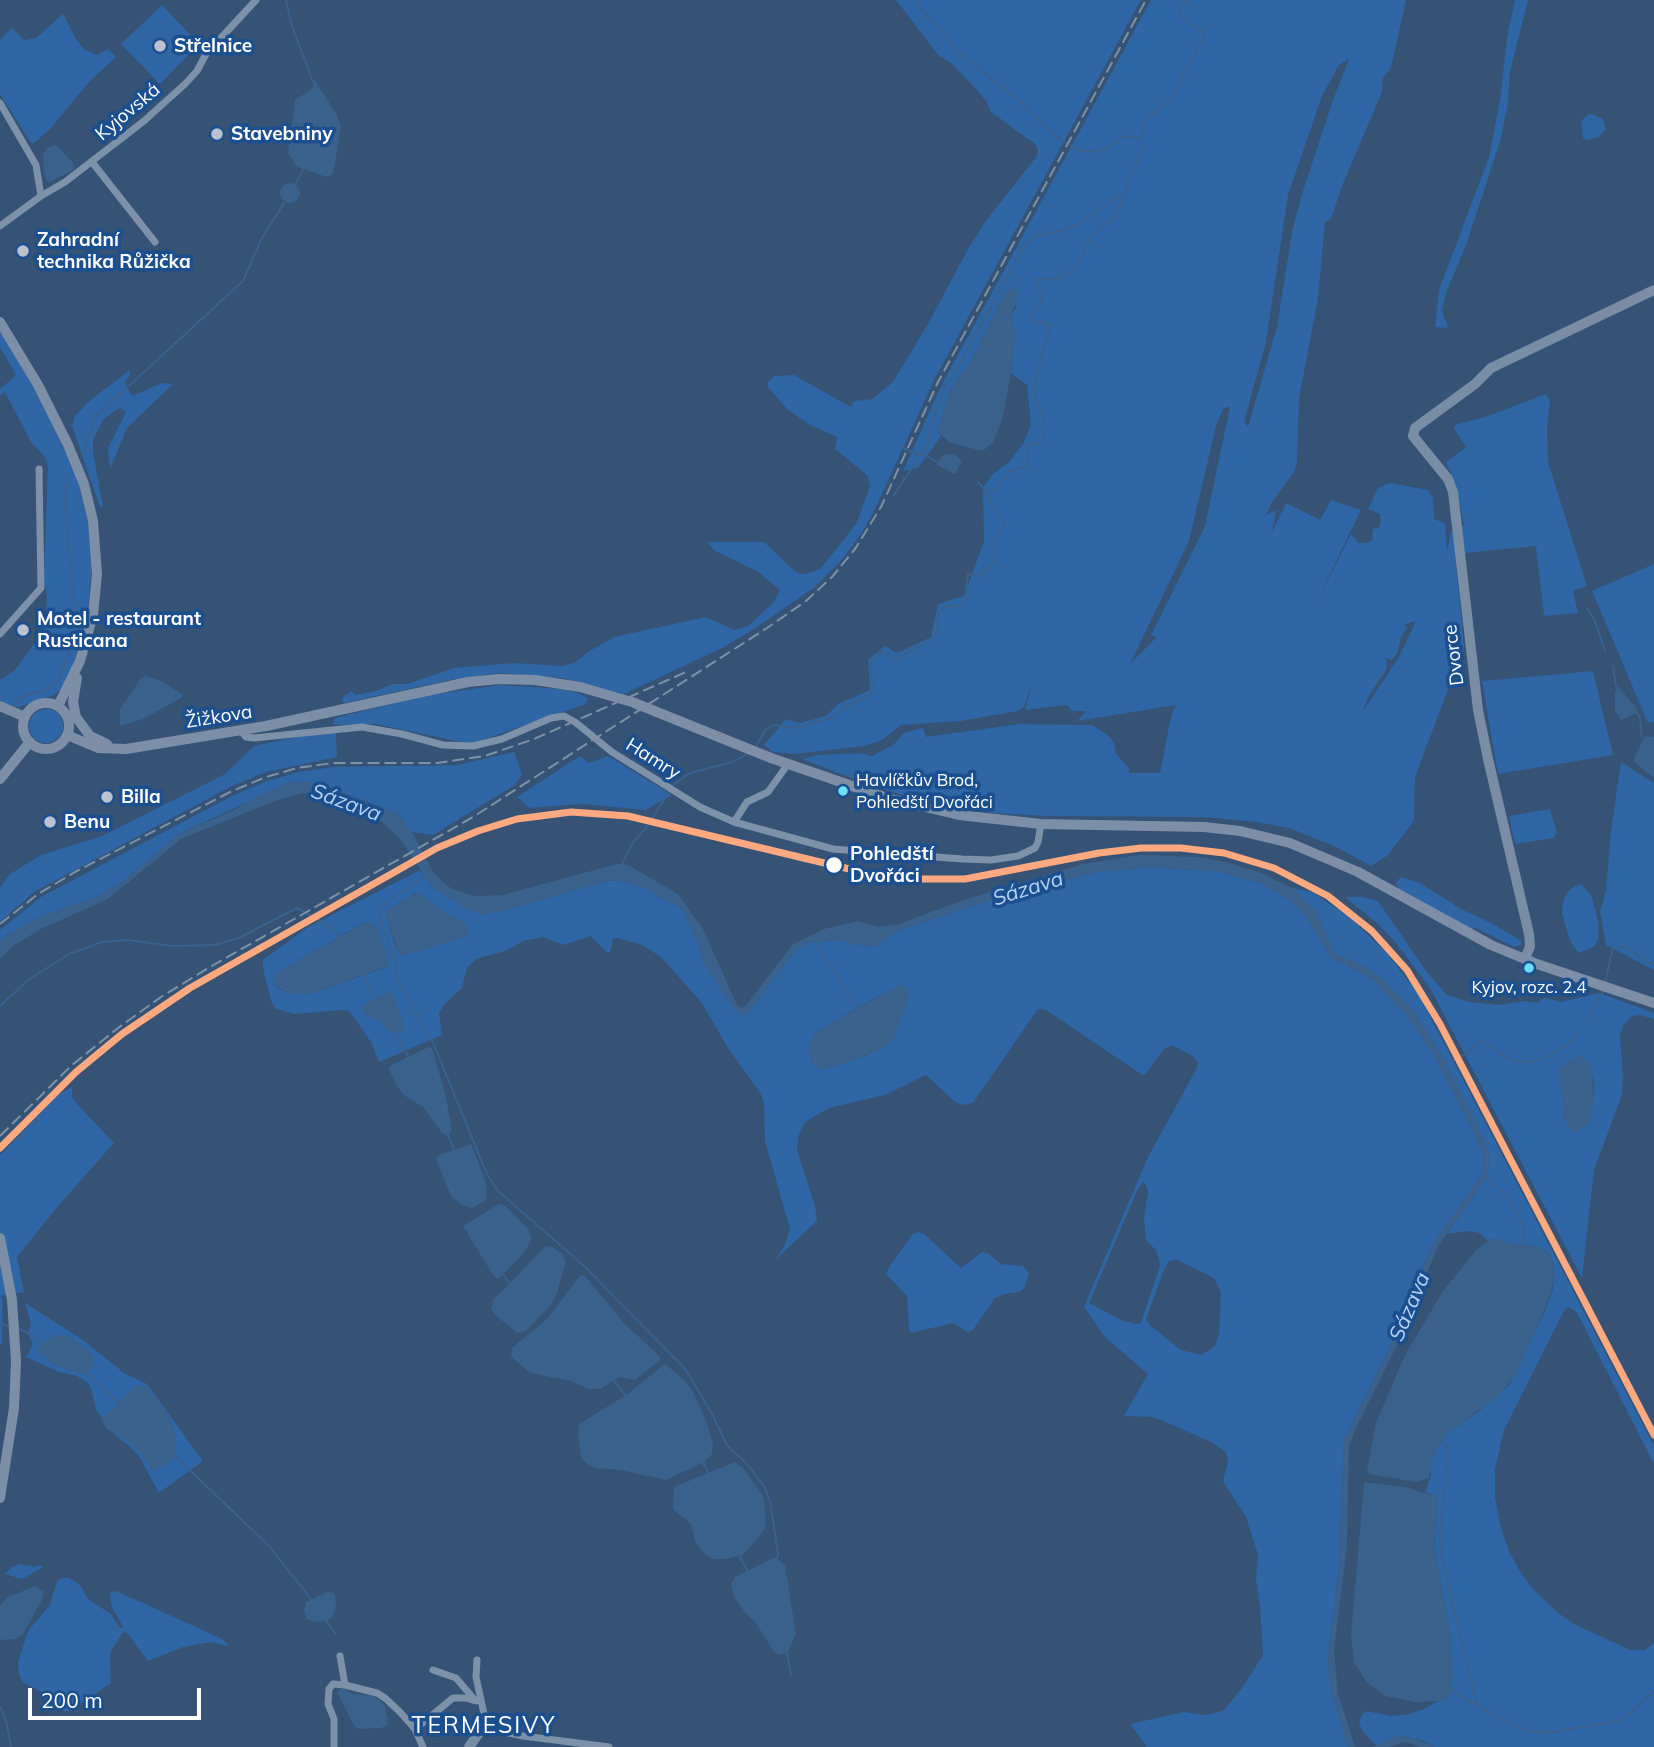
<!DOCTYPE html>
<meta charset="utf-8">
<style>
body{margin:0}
#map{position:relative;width:1654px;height:1747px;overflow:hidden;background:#365274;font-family:Mulish,sans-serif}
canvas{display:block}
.scale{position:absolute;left:28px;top:1688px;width:173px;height:32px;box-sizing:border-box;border:4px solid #fff;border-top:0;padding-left:9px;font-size:21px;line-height:24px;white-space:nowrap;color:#fff;-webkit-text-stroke:5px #1b4f8f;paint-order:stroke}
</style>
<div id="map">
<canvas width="1654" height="1747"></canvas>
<div class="scale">200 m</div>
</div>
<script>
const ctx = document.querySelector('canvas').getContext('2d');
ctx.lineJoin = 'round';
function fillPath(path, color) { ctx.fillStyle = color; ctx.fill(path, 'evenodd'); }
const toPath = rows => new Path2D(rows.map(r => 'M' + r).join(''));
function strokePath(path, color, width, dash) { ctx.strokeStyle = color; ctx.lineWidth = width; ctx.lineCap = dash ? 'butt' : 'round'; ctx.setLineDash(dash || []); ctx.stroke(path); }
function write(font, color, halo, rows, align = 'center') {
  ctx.font = font + ' Mulish,sans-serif'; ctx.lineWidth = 7; ctx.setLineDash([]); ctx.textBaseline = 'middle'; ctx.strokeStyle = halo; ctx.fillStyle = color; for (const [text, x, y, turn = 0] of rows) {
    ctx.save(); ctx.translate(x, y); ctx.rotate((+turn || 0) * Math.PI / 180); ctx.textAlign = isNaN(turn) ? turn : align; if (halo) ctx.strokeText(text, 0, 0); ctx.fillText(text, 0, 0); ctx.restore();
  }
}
fillPath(toPath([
 [896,0,1141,0,934,380,877,505,862,533,840,562,815,587,757,627,722,648,624,694,563,678,499,673,450,680,344,703,342,701,344,696,352,691,355,695,376,691,393,684,407,684,454,668,514,663,561,666,574,663,588,652,614,637,706,617,734,630,748,626,774,602,780,590,757,571,715,551,707,542,764,542,788,565,798,573,806,574,820,569,838,547,857,522,870,486,867,475,835,449,837,437,810,425,787,409,768,387,768,382,774,376,794,375,851,407,854,401,872,399,893,382,928,324,968,249,985,222,1037,156,1038,150,1036,145,990,111,987,102,976,89,950,62,939,56],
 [1151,0,1406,0,1391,68,1383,78,1382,92,1342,186,1331,219,1325,222,1318,299,1299,398,1297,463,1294,472,1272,502,1266,515,1276,510,1272,532,1286,503,1320,520,1331,500,1361,510,1311,613,1350,536,1352,534,1358,543,1367,543,1372,540,1373,529,1378,528,1381,522,1380,514,1368,509,1378,488,1390,483,1428,490,1433,498,1434,519,1445,523,1447,552,1451,532,1464,525,1456,486,1446,462,1466,447,1454,428,1455,425,1488,416,1546,394,1550,401,1547,428,1548,462,1587,586,1573,591,1578,613,1544,616,1536,546,1455,554,1464,647,1415,777,1414,821,1387,856,1371,866,1334,846,1289,828,1256,822,1204,817,1046,816,994,813,906,796,875,787,802,759,818,755,859,753,872,756,893,745,904,733,923,728,926,737,1019,724,1085,725,1092,725,1109,736,1114,743,1116,754,1129,768,1129,773,1160,773,1171,716,1176,705,1077,721,1086,711,1072,711,1067,705,1025,710,1032,682,1024,707,1018,711,961,721,901,725,882,740,865,746,794,754,773,752,764,745,786,719,800,723,826,716,838,704,870,690,868,660,885,646,897,653,931,637,938,604,964,596,984,541,983,488,992,475,1009,462,1023,444,1031,425,1027,385,1011,373,1015,333,1011,317,1016,307,1006,292,968,366,951,389,937,431,941,436,918,468,903,471,942,384],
 [1349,59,1333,100,1302,194,1292,232,1277,327,1248,427,1245,423,1246,414,1266,342,1288,195,1322,96,1339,65],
 [1230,407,1205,526,1151,635,1157,637,1130,664,1189,541,1217,422,1224,408],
 [1416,621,1399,657,1363,711,1368,697,1386,670,1387,664,1385,658,1392,660,1398,652,1401,637,1407,628,1404,625],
 [1515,0,1528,0,1510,71,1508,103,1500,142,1466,245,1446,293,1442,311,1448,328,1435,327,1439,290,1489,157,1500,100,1507,37],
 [162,5,199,44,160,84,121,44],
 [63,14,76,39,84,49,97,55,108,49,116,57,90,81,50,129,34,143,31,143,0,94,0,40,12,28,24,40,36,38],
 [1590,113,1603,119,1606,129,1599,137,1588,140,1583,138,1581,121],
 [0,333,9,343,45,408,77,478,89,528,92,564,87,620,71,671,62,688,54,695,19,707,6,704,0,700,0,680,14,671,44,631,47,597,44,579,48,465,45,457,31,442,5,392,0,395,0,389,16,375,0,347],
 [130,370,130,375,125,383,132,396,162,383,173,384,127,428,110,469,108,448,126,412,120,408,116,410,103,420,93,440,93,452,103,507,100,507,72,426,75,416,88,402],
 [1654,564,1654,722,1648,723,1592,591],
 [1593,671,1613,755,1498,774,1482,681],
 [500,685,561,689,578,693,588,698,586,704,471,744,375,724,333,725,335,718,428,695],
 '29 726a17 17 0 1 1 34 0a17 17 0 1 1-34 0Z',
 [316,733,336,733,337,757,266,772,232,786,34,892,0,922,0,888,10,874,41,855,102,836,225,774,254,746],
 [514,752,522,774,515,785,433,835,412,832,397,813,324,785,300,781,291,782,179,834,120,883,101,895,37,918,7,935,0,942,0,930,41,897,232,796,267,781,298,772,333,767,457,765],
 [580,756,589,763,608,756,672,795,646,810,583,804,529,808,517,797],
 [1621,762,1654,783,1654,970,1606,945,1600,911,1606,890,1611,831],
 [1550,809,1557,832,1554,838,1515,844,1509,816],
 [1147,867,1216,871,1260,883,1287,898,1306,916,1331,958,1372,979,1406,1014,1435,1057,1473,1130,1484,1156,1483,1171,1479,1179,1432,1245,1399,1329,1344,1440,1339,1567,1328,1657,1331,1692,1348,1747,1147,1747,1130,1724,1184,1712,1206,1715,1223,1711,1242,1688,1263,1655,1260,1606,1256,1578,1258,1555,1246,1517,1223,1481,1228,1461,1226,1452,1211,1442,1161,1420,1152,1417,1124,1416,1148,1374,1105,1337,1084,1307,1148,1157,1197,1068,1198,1063,1194,1057,1172,1045,1164,1049,1144,1076,1046,1010,1038,1009,973,1103,962,1105,955,1102,926,1075,885,1095,829,1108,805,1122,798,1137,797,1150,815,1206,817,1221,774,1261,784,1247,790,1229,765,1141,764,1104,761,1094,728,1048,702,1003,661,957,642,945,617,938,613,939,610,952,606,952,591,936,563,945,543,937,523,941,508,950,476,959,467,968,462,988,445,1004,439,1013,442,1035,379,1062,371,1042,350,1012,343,1010,295,1014,276,1009,271,1001,263,968,263,960,308,927,420,870,433,888,497,912,611,880,619,881,648,889,658,897,676,905,685,913,699,945,704,964,743,1016,796,950,808,942,838,940,871,947,879,944,897,931,981,903,1096,872],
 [417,892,443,912,462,921,468,931,397,951,385,912],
 [365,922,388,965,386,967,310,994,292,994,281,990,275,985,273,978,278,972],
 [882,994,904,1012,895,1028,895,1036,891,1041,866,1056,813,1064,809,1054,810,1044,816,1032],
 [1143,1182,1146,1185,1148,1192,1144,1218,1146,1240,1155,1249,1159,1258,1160,1266,1141,1323,1137,1324,1123,1321,1089,1303,1137,1191],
 [1177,1260,1214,1278,1221,1292,1219,1334,1216,1344,1211,1349,1201,1355,1181,1350,1151,1326,1146,1319,1164,1270,1169,1261],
 [1401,877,1420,883,1461,909,1491,923,1522,941,1521,945,1514,947,1474,927,1472,930,1398,888,1396,882],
 [1581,884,1591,895,1594,905,1599,924,1598,940,1594,947,1578,953,1570,941,1562,914,1563,901,1568,892,1574,886],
 [1292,888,1312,892,1349,917,1386,952,1419,995,1654,1446,1654,1464,1577,1313,1569,1307,1565,1309,1504,1430,1495,1469,1495,1497,1501,1528,1509,1551,1519,1570,1532,1588,1557,1612,1574,1624,1630,1650,1645,1650,1654,1643,1654,1747,1435,1747,1421,1740,1394,1737,1376,1745,1363,1732,1359,1723,1362,1714,1367,1711,1390,1716,1405,1715,1422,1710,1451,1694,1451,1638,1434,1545,1438,1497,1425,1492,1431,1475,1431,1461,1441,1441,1449,1432,1479,1411,1510,1384,1547,1306,1553,1289,1554,1273,1552,1259,1548,1252,1538,1247,1508,1243,1492,1238,1488,1241,1480,1233,1468,1231,1447,1234,1485,1180,1488,1171,1489,1154,1442,1056,1414,1011,1378,975,1361,965,1335,954,1315,910],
 [1345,897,1363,897,1378,901,1426,971,1447,995,1470,1002,1499,1005,1524,1001,1537,1003,1545,998,1561,1002,1599,993,1654,1013,1654,1019,1640,1015,1632,1016,1624,1024,1620,1034,1623,1078,1622,1095,1594,1170,1582,1278,1430,988,1396,943,1378,924],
 [1560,1067,1594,1079,1594,1100,1589,1123,1565,1120],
 [72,1087,72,1097,77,1104,114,1143,59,1205,17,1257,24,1292,1,1296,3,1302,2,1344,0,1343,0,1155,58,1095],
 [918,1232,924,1234,961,1268,982,1252,989,1254,1001,1264,1023,1266,1029,1273,1025,1287,1019,1292,1005,1294,995,1298,973,1330,968,1332,953,1323,911,1333,909,1330,907,1296,886,1274,890,1266,912,1235],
 [25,1303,83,1340,124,1373,147,1384,203,1461,159,1493,139,1456,129,1446,116,1436,96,1410,92,1391,88,1383,77,1376,59,1372,26,1357,33,1344,28,1334,31,1323],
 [19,1564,36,1567,38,1565,44,1567,22,1579,5,1574,12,1567],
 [62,1578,69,1578,80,1585,88,1599,111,1614,120,1628,124,1628,112,1608,110,1592,116,1591,172,1616,222,1639,228,1644,228,1646,210,1642,183,1647,148,1661,127,1633,123,1632,110,1653,111,1683,69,1711,64,1711,54,1699,23,1682,19,1675,18,1662,28,1631,50,1605,57,1581]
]), '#2f66a5');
fillPath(toPath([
 [314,79,337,115,341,126,334,170,333,174,327,177,297,167,288,153,295,100,313,88],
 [56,145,72,162,75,169,50,182,46,180,44,173,43,154,47,148],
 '280 193a10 10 0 1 1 20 0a10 10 0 1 1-20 0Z',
 [1015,287,1018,295,1011,317,1015,333,1011,373,1002,420,993,442,983,451,950,443,937,431,951,389,968,366,1006,292],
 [947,454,954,454,962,461,955,474,937,465,942,456],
 [146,676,161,681,182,694,183,697,143,719,120,726,120,709,141,678],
 [1618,686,1637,709,1636,713,1621,720,1615,711,1615,691],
 [1645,736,1654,737,1654,778,1634,762,1635,756],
 [300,781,324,785,397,813,412,832,433,872,449,887,464,893,476,896,502,895,617,864,628,865,678,894,703,929,737,1005,742,1008,746,1005,793,944,824,929,858,921,880,927,899,924,963,900,1083,864,1139,855,1198,857,1226,862,1261,873,1292,888,1315,909,1335,954,1361,965,1378,975,1414,1011,1442,1056,1480,1130,1489,1154,1488,1171,1485,1180,1438,1246,1404,1331,1356,1428,1349,1446,1347,1545,1334,1651,1338,1693,1355,1747,1348,1747,1331,1692,1328,1657,1339,1567,1344,1440,1399,1329,1432,1245,1479,1179,1483,1171,1484,1156,1473,1130,1435,1057,1406,1014,1372,979,1331,958,1306,916,1286,897,1260,883,1216,871,1147,867,1096,872,969,907,897,931,879,944,871,947,838,940,808,942,796,950,749,1012,743,1016,734,1010,704,964,699,945,685,913,676,905,658,897,648,889,619,881,611,880,507,910,482,915,463,907,433,888,400,839,381,821,325,799,302,793,277,800,181,839,108,899,41,929,13,946,0,959,0,942,7,935,37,918,101,895,120,883,179,834,234,810,256,797,291,782],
 [418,892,443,912,464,922,468,930,467,936,404,956,399,954,385,912],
 [364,923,372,923,378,929,389,961,387,966,310,994,289,994,275,985,273,977,278,972],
 [899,985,908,989,909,998,892,1041,877,1051,829,1069,822,1070,813,1064,809,1051,810,1041,816,1032],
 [392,992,404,1024,403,1030,398,1034,390,1032,380,1021,365,1015,361,1006,383,994],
 [429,1047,432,1048,445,1093,452,1129,448,1136,442,1133,423,1107,405,1096,396,1085,389,1069,391,1065],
 [1578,1056,1583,1057,1589,1063,1592,1071,1594,1100,1589,1123,1576,1132,1571,1130,1565,1120,1559,1074,1560,1068],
 [471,1144,485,1179,487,1191,485,1201,472,1208,462,1205,451,1196,436,1159,439,1155],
 [499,1204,504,1205,528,1229,531,1237,530,1243,519,1259,498,1279,493,1275,463,1226],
 [1493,1238,1508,1243,1538,1247,1548,1252,1552,1259,1554,1278,1550,1296,1516,1375,1498,1396,1449,1432,1441,1441,1432,1459,1429,1478,1417,1482,1369,1474,1367,1471,1376,1423,1405,1355,1443,1291,1477,1249],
 [546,1246,553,1247,562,1254,566,1262,556,1296,549,1307,527,1330,521,1333,516,1332,495,1315,491,1309,493,1300],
 [584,1275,624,1323,660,1357,660,1360,635,1380,620,1377,600,1389,588,1389,571,1381,531,1373,511,1357,512,1348,547,1319,579,1277],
 [55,1335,70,1336,89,1351,95,1361,90,1371,82,1374,65,1369,51,1363,38,1352,46,1340],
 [665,1364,684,1380,692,1390,707,1423,713,1444,712,1454,704,1462,666,1480,620,1470,595,1468,586,1463,581,1458,578,1435,579,1424,626,1395],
 [136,1385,141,1387,144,1385,156,1398,167,1414,176,1435,175,1457,165,1466,153,1471,143,1456,130,1443,107,1429,101,1420],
 [735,1462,744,1469,763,1496,766,1519,765,1529,743,1555,725,1559,713,1559,705,1554,695,1541,691,1524,673,1509,674,1487],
 [1364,1482,1405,1487,1438,1497,1434,1545,1451,1637,1453,1676,1451,1694,1442,1701,1415,1702,1386,1696,1367,1683,1354,1662,1351,1635],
 [775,1557,785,1565,796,1634,789,1650,781,1655,774,1652,756,1623,744,1611,733,1595,731,1584,735,1577],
 [35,1586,44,1591,43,1598,23,1634,15,1639,0,1640,0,1606,8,1597],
 [329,1591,335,1594,336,1608,332,1618,327,1621,315,1622,307,1619,304,1611,306,1602],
 [342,1688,353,1694,371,1695,379,1700,384,1704,388,1720,387,1725,381,1728,359,1729,355,1727,337,1692],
 [1407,1736,1435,1747,1421,1747,1406,1742,1387,1747,1371,1747,1394,1737]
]), '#3b618d');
strokePath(toPath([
 [286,0,292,26,313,82],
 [914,0,959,52,1019,101,1053,134,1076,149,1085,152,1108,149,1121,138,1128,136,1142,139],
 [296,183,303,170],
 [899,446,917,454,923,454,939,463],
 [84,452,94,418,243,281,262,238,284,203],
 [978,482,988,493],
 [893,496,928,445,929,434,945,386,960,363,1023,248,1036,236,1065,230,1077,224,1127,191],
 [1587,608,1595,621,1605,651],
 [1613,666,1616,686],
 [17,703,20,697,51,688,58,679,72,646,76,623,65,504,67,473],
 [1636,711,1640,718,1642,738],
 [756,746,766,729,774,725,794,728,836,717,847,706,871,694,874,684,870,666,872,660,881,651,885,652,893,660,897,659,936,636,939,611,947,606,963,606,969,596,966,588,968,574,980,576,994,561,995,542,1003,529,1004,520,988,500,989,493,1000,486,1009,472,1026,466,1028,461,1027,445,1036,444,1043,439,1045,432,1046,425,1035,397,1035,381,1050,327,1046,323,1033,322,1031,319,1042,300,1036,279,1059,278,1076,267,1092,236,1116,215,1142,149,1143,129,1147,119,1170,100,1205,35,1202,31,1181,17,1178,11,1187,0],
 [673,785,690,773,733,762,747,754],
 [622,864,633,842,647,827,670,790],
 [424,877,387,902,381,911,380,921,395,960,398,982,432,1040,486,1172,497,1190,583,1265,686,1370,712,1414,727,1445,749,1466,765,1488,770,1501,778,1554,777,1560],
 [816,940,857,1008],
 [362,974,375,997],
 [1605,982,1613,947,1625,947,1651,964,1654,963],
 [0,1006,28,980,69,954,102,942,127,940,173,946,214,945,239,938,297,908,328,925,341,936],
 [1587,1020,1603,991],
 [395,1032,409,1058],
 [1446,1063,1468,1053,1477,1042,1485,1042,1497,1052,1515,1061,1530,1062,1541,1060,1569,1044,1579,1033],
 [448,1135,454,1149],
 [1486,1176,1508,1199,1524,1226,1525,1244],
 [503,1274,510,1284],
 [0,1323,11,1327],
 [20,1329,30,1334,43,1346],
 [86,1373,118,1402],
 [612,1379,626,1396],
 [1440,1440,1447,1446,1449,1450,1440,1532,1442,1559,1477,1705],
 [175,1456,268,1545,311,1599],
 [703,1461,709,1475],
 [739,1555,748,1572],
 [326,1621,336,1634],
 [787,1652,791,1675],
 [1451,1689,1460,1696,1506,1721,1531,1732,1553,1732,1618,1721,1631,1713,1654,1690],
 [0,1706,7,1724,11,1747]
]), '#3b618d', 2);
strokePath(toPath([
 [0,103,36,165,41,196],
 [92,162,155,242],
 [0,226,41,196,65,182,144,121,185,84,197,71,206,54,256,0],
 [0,634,41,588,39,469],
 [241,731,246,737,254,738,362,727,402,734,443,745,473,746,502,739,551,718,564,716,575,722,612,752,700,807,734,822,833,849,962,859,991,860,1018,856,1035,848,1038,842,1041,824],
 [734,822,747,802,768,792,788,764],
 [340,1656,345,1685,377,1693,385,1698,400,1712,415,1729,423,1747],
 [477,1660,476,1677,486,1723,504,1732,523,1736,609,1747],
 [433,1670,456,1678,474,1699],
 [415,1729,453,1698,466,1698,476,1701],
 [334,1747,334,1719,328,1704,329,1689,333,1684,345,1685]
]), '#7d92a8', 7);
strokePath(toPath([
 [0,706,25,717],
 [1525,959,1530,946,1529,934,1488,759,1478,710,1453,492,1448,479,1413,436,1415,428,1475,384,1491,368,1654,290],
 [469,1747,486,1723]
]), '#798da4', 10);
strokePath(toPath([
 [0,322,38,385,68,445,84,484,93,521,97,574,93,615,80,661,58,706],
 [77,678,73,702,76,717,90,736,107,744],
 '23 726a23 23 0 1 1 46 0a23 23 0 1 1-46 0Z',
 [67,735,98,748,126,749,266,726,468,682,499,679,535,680,580,687],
 [771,758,887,798,959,815,1041,824,1204,827,1240,831,1290,843,1358,872,1491,945,1537,964,1654,1003],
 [0,779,30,742],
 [0,1238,12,1300,16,1361,14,1408,0,1498]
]), '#7d8ea7', 10);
strokePath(toPath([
 [0,924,38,894,75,872,230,792,266,777,297,768,333,763,437,763,485,756,534,739,686,672],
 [0,1136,71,1066,118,1028,161,997,210,967,473,817,767,628,806,601,832,577,855,549,881,507,938,382,1146,0]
]), '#7e92a7', 2, [12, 5]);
strokePath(toPath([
 [580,687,632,702,771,758]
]), '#7d8ea7', 10);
strokePath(toPath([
 [0,1148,76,1072,122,1034,190,988,437,848,478,831,517,819,571,812,628,816,866,873,911,879,965,879,1099,853,1141,848,1181,848,1224,853,1274,868,1328,896,1372,931,1407,970,1440,1024,1654,1435]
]), '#ffa980', 7);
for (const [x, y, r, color] of [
 [160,46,7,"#b9c2ce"],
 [217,134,7,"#b9c2ce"],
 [23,251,7,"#b9c2ce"],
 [23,630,7,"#b9c2ce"],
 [843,791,6,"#6ddff8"],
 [107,797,7,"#b9c2ce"],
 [50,822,7,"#b9c2ce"],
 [834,865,9,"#fff"],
 [1529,968,6,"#6ddff8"]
]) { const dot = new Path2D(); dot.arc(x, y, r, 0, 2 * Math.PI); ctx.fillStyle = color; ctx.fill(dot); strokePath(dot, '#1b4f8f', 2.5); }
write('17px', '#fff', '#1b4f8f', [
 ["Havlíčkův Brod,",856,781],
 ["Pohledští Dvořáci",856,803],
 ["Kyjov, rozc. 2.4",1529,988,"center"]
], 'left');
write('bold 19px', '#fff', '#1b4f8f', [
 ["Střelnice",174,46],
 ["Stavebniny",231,134],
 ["Zahradní",37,240],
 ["technika Růžička",37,262],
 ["Motel - restaurant",37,619],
 ["Rusticana",37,641],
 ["Billa",121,797],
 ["Benu",64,822]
], 'left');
write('19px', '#fff', '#1b4f8f', [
 ["Kyjovská",128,112,-40],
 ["Dvorce",1454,655,-97],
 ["Žižkova",219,717,-9],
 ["Hamry",653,759,32]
]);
write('bold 19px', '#fff', '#1b4f8f', [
 ["Pohledští",850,854],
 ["Dvořáci",850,876]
], 'left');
write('italic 21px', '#b5d3f5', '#1b4f8f', [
 ["Sázava",346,803,20],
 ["Sázava",1028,889,-17],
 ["Sázava",1410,1307,-67]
]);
ctx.letterSpacing = '2px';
write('23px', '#fff', '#1b4f8f', [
 ["TERMESIVY",484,1726]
]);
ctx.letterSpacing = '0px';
</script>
